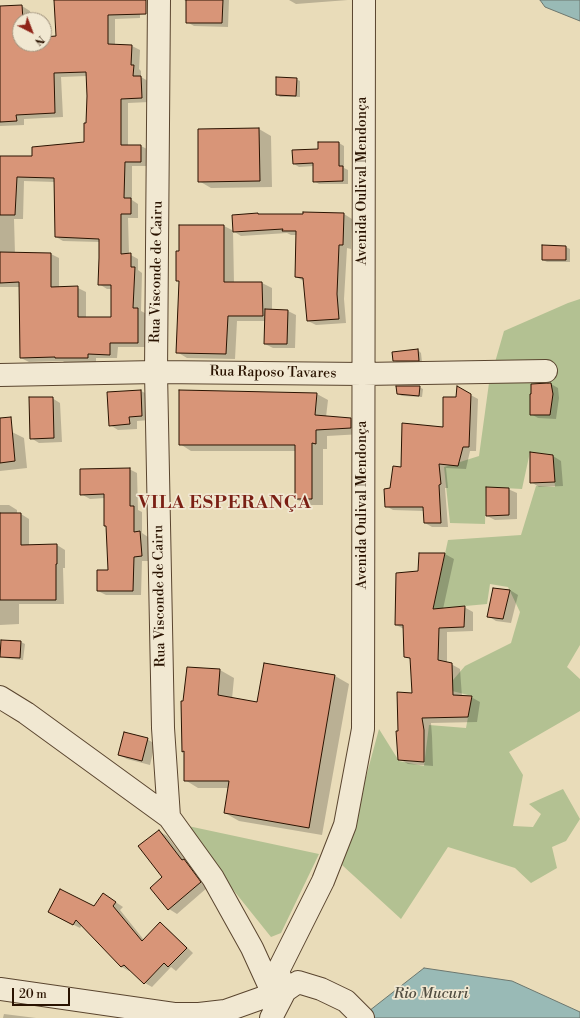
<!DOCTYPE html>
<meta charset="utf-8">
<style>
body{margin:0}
#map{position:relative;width:580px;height:1018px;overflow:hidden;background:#e9dcb9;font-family:"Libre Bodoni",serif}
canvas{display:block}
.north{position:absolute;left:12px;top:12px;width:40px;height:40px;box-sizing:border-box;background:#f1e8d2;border:1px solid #a1937e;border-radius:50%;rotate:138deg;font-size:11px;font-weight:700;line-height:16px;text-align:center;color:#2a1301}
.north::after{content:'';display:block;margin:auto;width:14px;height:18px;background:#8f2418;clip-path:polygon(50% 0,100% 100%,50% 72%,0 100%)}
.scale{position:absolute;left:12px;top:988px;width:58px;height:18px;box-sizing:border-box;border:2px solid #2a1301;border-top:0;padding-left:5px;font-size:12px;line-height:14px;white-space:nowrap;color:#2a1301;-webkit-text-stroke:3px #f1e8d2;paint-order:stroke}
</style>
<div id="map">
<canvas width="580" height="1018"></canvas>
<div class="north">N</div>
<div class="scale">20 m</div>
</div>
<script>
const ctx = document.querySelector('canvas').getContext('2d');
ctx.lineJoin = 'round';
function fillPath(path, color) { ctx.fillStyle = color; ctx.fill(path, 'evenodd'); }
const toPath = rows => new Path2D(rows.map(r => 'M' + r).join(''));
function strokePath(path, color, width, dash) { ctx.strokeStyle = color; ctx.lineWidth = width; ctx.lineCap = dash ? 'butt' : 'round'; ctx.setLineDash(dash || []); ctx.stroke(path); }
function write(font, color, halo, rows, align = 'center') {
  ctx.font = font + ' "Libre Bodoni",serif'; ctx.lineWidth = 3.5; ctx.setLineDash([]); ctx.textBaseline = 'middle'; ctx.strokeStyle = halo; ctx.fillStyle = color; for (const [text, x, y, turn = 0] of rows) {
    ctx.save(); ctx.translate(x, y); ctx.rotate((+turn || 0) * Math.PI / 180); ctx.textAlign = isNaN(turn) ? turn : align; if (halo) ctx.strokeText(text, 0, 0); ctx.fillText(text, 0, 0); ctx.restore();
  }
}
fillPath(toPath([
 [580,299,580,645,567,667,580,679,580,711,509,752,523,775,513,826,533,827,541,814,529,804,563,789,580,819,566,841,552,847,557,868,531,883,515,868,448,847,401,919,342,865,379,729,399,761,424,766,429,725,466,728,472,696,452,691,453,680,465,666,511,643,520,612,508,587,490,584,487,604,433,609,448,540,521,535,536,486,555,487,553,455,530,452,522,489,486,487,485,524,450,523,444,467,479,456,489,383,504,331,568,303],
 [188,826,319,854,281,933,271,937,210,861]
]), '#b3c192');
const water = toPath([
 [540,0,580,0,580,21,545,7,540,0],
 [424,968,512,981,580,1012,580,1018,360,1018,424,968]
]);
fillPath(water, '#99bab6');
strokePath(water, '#6d776e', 1);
fillPath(toPath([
 [55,0,140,0,140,18,115,19,115,45,132,46,140,50,139,69,141,71,141,77,148,81,149,102,128,103,128,146,141,146,149,150,149,166,132,166,132,200,138,204,138,218,128,218,129,254,138,259,138,270,142,273,141,311,145,313,146,347,118,347,117,358,96,358,96,362,64,362,63,361,29,362,21,358,20,287,0,287,0,157,33,157,85,143,88,96,87,76,61,77,63,117,24,119,24,125,0,126,0,7,22,6,30,11,30,20,20,20,20,44,44,44,44,38,57,37],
 [24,181,55,182,56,237,63,241,100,242,99,284,107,289,112,289,112,318,86,318,86,292,78,288,59,288,59,258,51,254,15,254,14,219,23,219],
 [184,0,229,0,228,27,194,26,187,22,187,2],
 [289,0,348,0,296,4],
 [296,79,300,81,300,97,280,97,277,94],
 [259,129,271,136,272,187,211,188,199,181],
 [339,143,344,146,344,168,348,170,348,184,319,184,314,181,314,166,299,167,294,164,319,150],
 [344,214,352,219,351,249,347,248,344,299,346,323,316,325,308,321,304,281,296,277,297,235,291,235,287,233,241,236,233,231,234,283,262,283,272,288,272,310,288,311,296,315,295,348,273,348,265,344,266,321,237,321,235,359,187,358,177,352,224,226,234,231],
 [543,246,566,247,570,249,570,262,547,262,543,260],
 [418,350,421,353,422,362,398,363,394,360],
 [551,384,558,388,559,398,556,419,538,418,531,414],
 [419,387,423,389,422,397,402,396,398,394],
 [458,388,478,399,476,451,470,451,466,469,446,468,448,488,445,488,448,527,432,527,425,523,424,511,393,510,386,506,391,489,402,468,444,428,457,397],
 [141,391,149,395,150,420,137,421,137,429,118,430,110,425,108,393],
 [317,394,328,400,326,417,351,419,362,426,362,434,327,436,327,449,323,449,323,505,307,505,296,499,296,451,191,451,180,444],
 [52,398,60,403,62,442,39,443,31,438],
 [12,432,24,438,27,468,0,471,0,433],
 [553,456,561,461,563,486,539,487,531,482],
 [129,469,137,473,138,510,142,512,142,533,148,537,149,561,142,561,141,595,106,595,98,591,109,571,105,498,90,499,81,494],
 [508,489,517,493,517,519,495,520,487,516],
 [0,505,9,505,17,510,17,514,21,514,29,519,29,546,57,545,65,550,65,568,63,568,64,604,19,604,19,624,0,625],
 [420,554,445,554,454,559,443,609,464,607,473,612,473,631,447,632,447,663,451,664,460,669,462,697,471,697,480,702,477,722,431,723,432,736,433,766,408,764,399,759,399,732,413,694,412,660,405,656,404,629,396,625,419,572],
 [510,590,518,595,511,623,496,621,488,616],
 [21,642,25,644,23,660,5,658,1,656],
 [264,664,335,676,349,684,322,835,239,821,225,813,229,788,198,788,185,780,185,752,183,751,184,702,188,668,220,670,234,678,232,699,258,703],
 [147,739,155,744,150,765,127,759,119,755],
 [159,831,167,836,187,862,192,865,208,887,177,914,169,909,164,877],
 [111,899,123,907,120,910,144,940,160,924,167,928,193,953,176,971,171,967,152,987,145,983,130,970,129,971,122,967,82,925,80,928,56,916,94,907],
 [4,1014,36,1018,3,1018]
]), '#0003');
const building = toPath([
 [54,0,146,0,146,14,108,15,108,44,132,45,131,65,134,65,133,76,141,76,142,98,121,99,121,145,141,145,141,162,125,162,124,198,131,198,131,214,121,214,121,254,131,253,131,267,135,267,133,308,138,308,138,343,110,343,110,355,88,354,88,358,55,358,55,357,20,358,19,282,0,283,0,252,51,253,51,287,78,286,78,317,111,317,111,285,98,285,99,258,99,239,55,237,54,178,17,177,15,215,0,215,0,156,32,156,32,147,84,142,84,123,86,123,87,96,86,72,54,73,55,113,16,115,17,121,0,122,0,6,22,5,23,20,20,20,20,44,44,44,44,37,56,36,54,0],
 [186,0,223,0,222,23,186,23,186,0],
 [276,77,297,78,296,96,276,95,276,77],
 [259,128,260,181,198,182,198,129,259,128],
 [318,142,339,142,339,166,343,166,343,181,313,182,313,163,293,164,292,150,318,149,318,142],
 [303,212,344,213,343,245,339,245,337,294,339,319,307,321,303,278,295,277,296,231,282,231,283,229,233,232,232,215,258,213,258,214,303,214,303,212],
 [179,225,224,225,224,282,262,282,263,316,228,316,226,354,176,353,179,281,176,281,176,251,179,251,179,225],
 [542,245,566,246,566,260,542,260,542,245],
 [265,309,288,310,287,344,264,344,265,309],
 [418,349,419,361,393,361,392,352,418,349],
 [548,383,551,383,553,394,550,415,530,415,530,394,531,394,531,384,548,383],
 [396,386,420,386,419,396,397,394,396,386],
 [457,386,471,394,469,447,463,447,458,466,439,464,441,484,439,485,441,523,424,523,423,507,385,507,384,489,390,488,393,466,401,467,402,423,443,427,443,397,456,397,457,386],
 [141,390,142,416,129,417,130,424,109,426,107,392,141,390],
 [179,390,317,393,315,415,351,418,351,428,316,430,316,444,312,443,312,499,295,499,295,445,179,445,179,390],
 [29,397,53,397,54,438,30,439,29,397],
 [11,417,15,461,0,463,0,418,11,417],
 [530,452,553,455,555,482,530,483,530,452],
 [130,468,130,506,134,506,134,532,140,531,142,556,134,557,133,591,97,591,97,570,108,570,106,526,104,526,104,494,80,495,80,469,130,468],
 [486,487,509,488,509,515,486,516,486,487],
 [0,513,21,513,21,545,57,544,57,564,56,564,56,600,0,600,0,513],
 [419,553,445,553,433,609,465,606,464,627,439,628,438,660,452,663,453,695,472,696,468,717,422,718,424,730,424,762,398,760,396,731,398,731,397,692,412,693,410,658,404,657,403,625,395,625,396,573,418,571,419,553],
 [493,588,510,590,503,619,487,617,493,588],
 [1,640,21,641,20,658,0,657,1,640],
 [264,663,335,675,309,828,224,813,229,781,184,781,184,751,182,752,181,701,183,701,187,667,220,669,218,695,257,702,264,663],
 [124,732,148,738,142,761,118,755,124,732],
 [159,830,182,860,184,859,201,882,168,910,150,888,162,877,138,846,159,830],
 [60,889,94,906,103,893,116,902,113,906,142,941,160,922,187,948,168,967,164,963,144,984,124,965,121,967,76,920,73,925,48,912,60,889]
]);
fillPath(building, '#d89578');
strokePath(building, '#2a1301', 1);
const minor = toPath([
 [159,0,156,372,163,728,169,817,213,878,252,948,273,994],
 [0,375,156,372,363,374,546,371],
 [0,697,26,713,169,817],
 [0,989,174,1014,199,1014,225,1011,273,994,285,991],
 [285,991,278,971,323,881,345,825,363,729,364,0],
 [271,1018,285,991,298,982,321,989,346,1001,363,1018]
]);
strokePath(minor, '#5a452f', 24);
strokePath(minor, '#f1e8d2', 22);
write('14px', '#2a1301', '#f1e8d2', [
 ["Avenida Oulival Mendonça",363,181,-90],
 ["Rua Visconde de Cairu",157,272,-89],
 ["Rua Raposo Tavares",273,373,1],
 ["Avenida Oulival Mendonça",363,505,-90],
 ["Rua Visconde de Cairu",160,596,-91]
]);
write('italic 15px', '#514d40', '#f1e8d2', [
 ["Rio Mucuri",431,994]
]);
ctx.letterSpacing = '1px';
write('bold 18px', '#7a1f14', '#f1e8d2', [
 ["VILA ESPERANÇA",225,504]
]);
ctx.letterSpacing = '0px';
</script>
